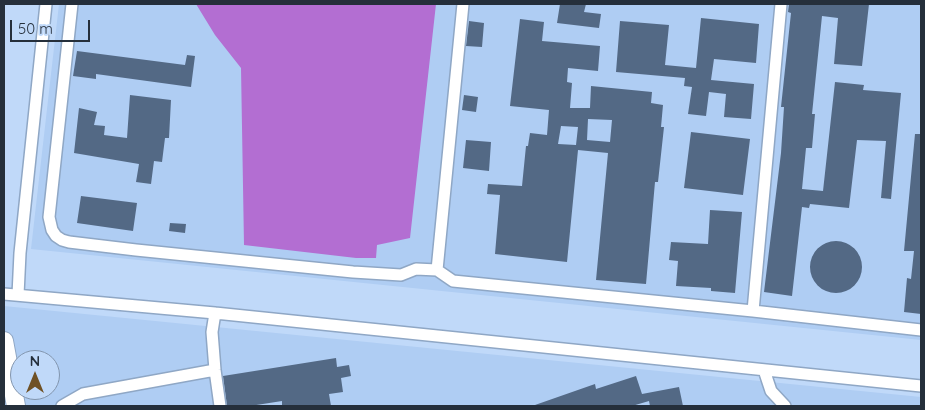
<!DOCTYPE html>
<style>
body{margin:0}
#map{position:relative;width:925px;height:410px;overflow:hidden;background:#c0d9f9;font-family:Quicksand,sans-serif}
canvas{display:block}
.frame{position:absolute;inset:0;border:5px solid #252f3b;pointer-events:none}
.north{position:absolute;left:10px;top:350px;width:50px;height:50px;box-sizing:border-box;background:#c0d9f9;border:1px solid #8295ad;border-radius:50%;rotate:0deg;font-size:14px;font-weight:700;line-height:20px;text-align:center;color:#252f3b}
.north::after{content:'';display:block;margin:auto;width:18px;height:22px;background:#6f5125;clip-path:polygon(50% 0,100% 100%,50% 72%,0 100%)}
.scale{position:absolute;left:10px;top:20px;width:80px;height:22px;box-sizing:border-box;border:2px solid #252f3b;border-top:0;padding-left:6px;font-size:15px;line-height:18px;white-space:nowrap;color:#252f3b;-webkit-text-stroke:4px #c0d9f9;paint-order:stroke}
</style>
<div id="map">
<canvas width="925" height="410"></canvas>
<div class="frame"></div>
<div class="north">N</div>
<div class="scale">50 m</div>
</div>
<script>
const ctx = document.querySelector('canvas').getContext('2d');
ctx.lineJoin = 'round';
function fillPath(path, color) { ctx.fillStyle = color; ctx.fill(path, 'evenodd'); }
const toPath = rows => new Path2D(rows.map(r => 'M' + r).join(''));
function strokePath(path, color, width, dash) { ctx.strokeStyle = color; ctx.lineWidth = width; ctx.lineCap = dash ? 'butt' : 'round'; ctx.setLineDash(dash || []); ctx.stroke(path); }
fillPath(toPath([
 [59,4,921,4,921,340,31,249],
 [4,306,921,397,921,406,4,406],
 [20,360,50,360,50,390,20,390]
]), '#afcdf3');
fillPath(toPath([
 [196,4,436,4,410,238,377,245,376,258,356,258,244,245,241,68,215,35]
]), '#b36ed2');
fillPath(toPath([
 [560,4,586,4,584,12,601,14,599,28,557,23],
 [789,4,869,4,862,66,834,64,838,18,822,16,812,114,815,114,812,148,806,148,802,189,823,191,835,82,864,85,863,90,901,93,891,199,881,198,886,141,857,140,849,208,810,204,809,208,802,207,792,296,764,292,781,153,784,107,781,107,791,13,788,12],
 [701,18,759,24,756,63,714,59,711,80,754,84,751,119,724,117,726,94,709,92,706,116,688,114,692,87,684,86,685,78,616,72,620,21,669,25,665,65,696,68],
 [520,19,544,22,542,41,600,46,598,71,568,68,567,82,572,83,570,108,590,108,591,86,652,92,651,103,663,105,661,127,664,127,658,182,655,182,646,284,596,280,608,153,578,150,567,262,495,254,500,195,487,194,488,184,522,186,526,146,528,146,530,133,547,135,549,110,510,106],
 [588,119,612,120,610,142,587,140],
 [561,126,578,127,576,145,558,144],
 [469,21,484,23,482,47,466,46],
 [77,51,185,65,187,55,195,56,191,87,96,74,96,79,73,76],
 [130,95,171,100,169,138,165,138,162,162,154,161,151,184,136,182,139,164,74,153,79,108,97,112,94,125,105,126,104,135,127,138],
 [464,95,478,97,476,112,462,110],
 [691,132,750,139,743,195,684,188],
 [915,134,921,134,921,314,904,312,907,278,911,279,914,251,904,251],
 [466,140,491,142,489,171,463,168],
 [81,196,137,203,133,231,77,223],
 [710,210,742,212,735,293,711,291,711,288,676,286,678,261,669,260,671,242,708,244],
 [170,223,186,224,185,233,169,231],
 '810 267a26 26 0 1 1 52 0a26 26 0 1 1-52 0Z',
 [336,358,337,367,349,365,351,376,341,378,343,392,329,394,331,406,282,406,282,401,250,406,227,406,223,376],
 [636,376,642,394,679,387,683,406,650,406,649,401,632,406,535,406,535,405,595,384,596,389]
]), '#536985');
const minor = toPath([
 [72,4,49,217,52,230,56,236,62,240,69,242,136,250,353,272,401,275,416,269,437,270,453,281,753,311,921,330],
 [437,270,463,4],
 [4,294,215,313,921,386],
 [18,295,20,253,46,4],
 [753,311,781,4],
 [215,313,212,332,215,370,220,406],
 [764,370,771,391,785,406],
 [62,406,83,394,215,370]
]);
const highway = toPath([
 [4,341,16,406]
]);
strokePath(minor, '#8fa7c5', 14);
strokePath(highway, '#8fa7c5', 20);
strokePath(minor, '#fff', 11);
strokePath(highway, '#fff', 18);
</script>
